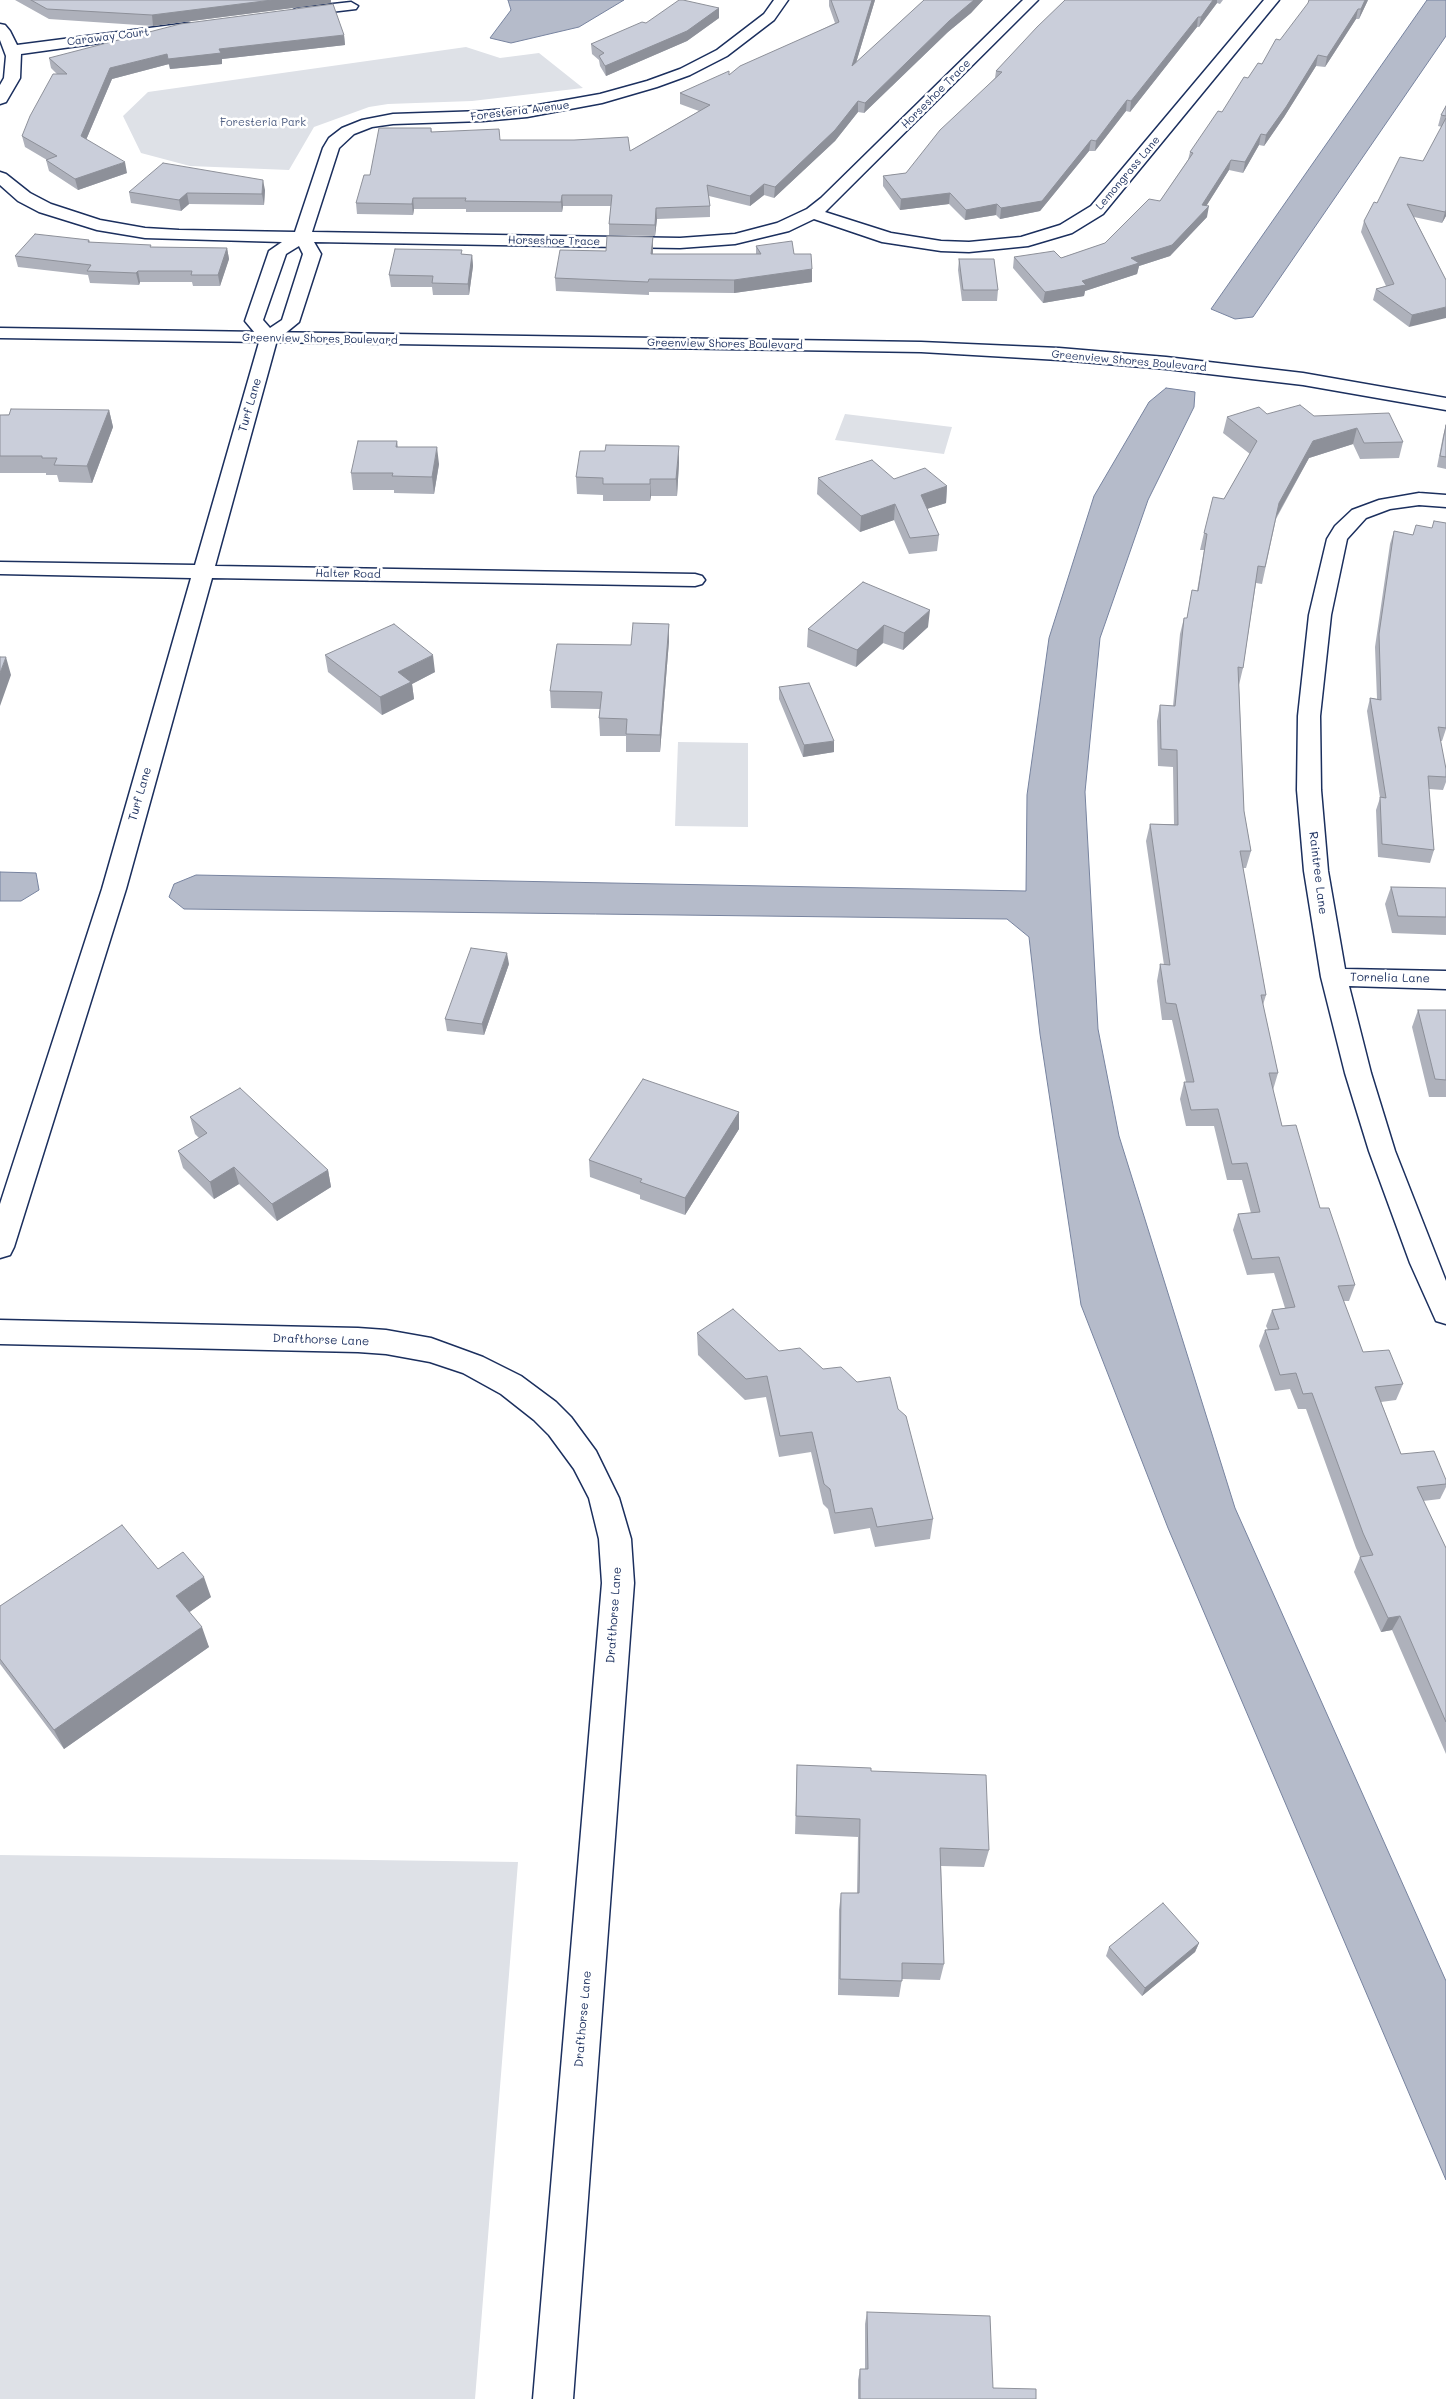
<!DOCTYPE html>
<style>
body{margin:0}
canvas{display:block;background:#fff}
</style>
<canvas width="1446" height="2399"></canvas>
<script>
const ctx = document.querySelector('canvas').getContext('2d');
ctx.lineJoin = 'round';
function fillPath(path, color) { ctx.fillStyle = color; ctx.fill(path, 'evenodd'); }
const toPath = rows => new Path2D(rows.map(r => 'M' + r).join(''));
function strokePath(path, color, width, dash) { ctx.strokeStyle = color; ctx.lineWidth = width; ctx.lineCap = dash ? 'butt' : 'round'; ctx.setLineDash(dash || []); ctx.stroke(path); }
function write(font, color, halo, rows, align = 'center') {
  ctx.font = font + ' Mali,sans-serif'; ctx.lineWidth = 5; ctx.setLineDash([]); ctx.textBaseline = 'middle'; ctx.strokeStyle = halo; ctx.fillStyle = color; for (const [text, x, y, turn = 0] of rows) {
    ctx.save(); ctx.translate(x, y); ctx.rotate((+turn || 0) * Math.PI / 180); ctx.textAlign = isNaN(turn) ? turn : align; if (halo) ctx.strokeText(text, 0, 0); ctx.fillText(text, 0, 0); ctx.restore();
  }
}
fillPath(toPath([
 [466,47,500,58,539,53,583,88,472,101,388,104,369,107,314,127,289,170,190,166,141,153,123,116,148,92],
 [845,414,952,427,944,454,835,440],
 [678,742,748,743,748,827,675,826],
 [0,1855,518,1862,475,2399,0,2399]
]), '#dee1e7');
const water = toPath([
 [508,0,624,0,579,27,511,43,490,38,511,10,508,0],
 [1427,0,1446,0,1446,36,1253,317,1235,319,1211,309,1427,0],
 [1166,388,1195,392,1194,407,1148,500,1100,638,1085,792,1098,1029,1119,1136,1235,1508,1446,1981,1446,2180,1168,1528,1081,1305,1040,1034,1029,937,1007,919,184,909,169,897,174,884,196,875,1026,891,1027,795,1049,638,1094,496,1149,402,1166,388],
 [0,872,36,873,39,890,21,901,0,901,0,872]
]);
fillPath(water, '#b5bbca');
strokePath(water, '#77839f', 1);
const street = toPath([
 [774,0,788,0,774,20,727,56,690,75,657,87,602,103,527,117,483,121,393,124,372,127,354,134,339,148,312,232,680,238,735,234,777,223,807,209,821,198,1023,0,1038,0,825,212,891,233,941,241,969,242,1021,237,1060,225,1091,206,1264,0,1279,0,1103,214,1072,233,1028,246,969,252,941,251,882,242,814,219,789,231,735,244,680,248,314,242,321,254,299,322,277,340,215,566,695,574,702,576,705,580,702,584,695,586,212,578,126,889,14,1247,10,1255,0,1258,0,1204,102,889,191,578,0,574,0,562,195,565,260,339,245,321,269,251,282,242,145,238,97,230,39,212,18,201,0,185,0,172,6,174,30,193,51,204,100,220,145,228,179,230,295,232,323,148,329,138,342,128,362,120,393,114,483,111,527,107,600,94,647,81,680,69,717,50,764,14,774,0],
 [299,246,303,254,282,320,270,328,263,320,286,254,299,246],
 [351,2,358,6,356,9,297,16,290,12,297,8,351,2],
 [188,23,193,24,195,27,193,30,21,54,20,78,6,102,0,104,0,85,4,78,6,56,0,40,0,24,5,25,10,31,17,45,188,23],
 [1419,493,1446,495,1446,507,1419,505,1390,509,1366,518,1347,539,1331,615,1320,716,1321,790,1328,871,1345,969,1446,971,1446,989,1349,986,1371,1073,1395,1151,1446,1281,1446,1324,1436,1321,1410,1263,1369,1151,1345,1073,1321,977,1304,871,1297,790,1298,716,1309,615,1327,539,1335,526,1352,510,1379,500,1419,493],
 [0,1320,358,1328,386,1330,431,1338,483,1357,521,1376,556,1402,571,1417,596,1451,619,1498,631,1539,634,1583,573,2399,533,2399,602,1583,599,1539,589,1498,574,1469,549,1435,534,1420,501,1394,463,1373,430,1362,386,1354,358,1352,0,1344,0,1320]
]);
const secondary = toPath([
 [0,328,921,342,1059,348,1166,357,1303,373,1446,398,1446,410,1303,385,1166,369,1059,360,921,352,0,338,0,328]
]);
strokePath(street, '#1b2f5e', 3);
strokePath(secondary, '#1b2f5e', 3);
fillPath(street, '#fff');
fillPath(secondary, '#fff');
fillPath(toPath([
 [15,0,331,0,331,3,153,26,49,19],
 [829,0,875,0,856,63,924,0,983,0,971,13,948,32,864,113,858,112,835,141,774,198,764,195,750,206,709,196,710,206,710,217,657,219,655,236,609,235,609,224,611,206,563,206,562,212,466,212,466,209,414,209,413,215,357,214,356,203,370,175,431,128,432,132,500,140,630,151,699,111,680,104,680,93,729,75,835,23,829,6],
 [1065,0,1223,0,1220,4,1217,3,1199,27,1197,27,1130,112,1126,111,1095,151,1089,151,1040,211,1000,219,996,215,965,220,949,204,900,210,883,186,883,176,906,173,995,78,996,71],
 [1368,0,1359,19,1356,19,1325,67,1316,66,1284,117,1264,146,1259,145,1243,173,1229,170,1206,206,1207,217,1170,256,1139,266,1137,274,1085,291,1084,296,1043,303,1013,268,1014,257,1061,258,1105,243,1160,201,1188,160,1190,152,1222,112,1248,78,1262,64,1280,40],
 [719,18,687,41,606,76,600,66,599,60,592,54,591,44,646,23],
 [344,35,345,45,222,59,222,64,170,69,169,64,112,79,86,140,127,173,78,190,49,171,46,160,47,160,25,147,22,136,57,74,51,68,49,58],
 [1446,106,1446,216,1442,223,1414,217,1446,280,1409,327,1373,300,1376,289,1386,286,1361,232,1364,221,1377,203,1423,161,1442,127,1438,126,1441,115],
 [265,190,264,205,189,204,181,211,131,203,129,192],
 [653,237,653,254,756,254,756,246,794,254,812,269,812,282,734,293,649,292,649,295,556,291,555,278,606,251],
 [89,240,90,242,152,247,227,248,229,259,220,286,193,286,192,282,140,282,139,285,90,283,88,275,18,267,15,256],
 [462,254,472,255,473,266,469,295,433,295,432,287,391,287,389,275],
 [959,259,998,290,997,301,962,301,958,270],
 [109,410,113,427,92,483,59,482,57,475,46,475,46,473,0,473,0,415],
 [1267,414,1314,416,1403,442,1399,458,1360,459,1353,444,1309,458,1276,519,1262,584,1256,583,1243,668,1239,685,1244,811,1251,851,1246,868,1243,868,1266,995,1263,1005,1278,1073,1273,1090,1282,1126,1355,1285,1349,1301,1343,1301,1363,1352,1403,1384,1396,1400,1381,1402,1401,1454,1446,1480,1446,1487,1440,1499,1423,1501,1446,1548,1446,1754,1392,1630,1381,1632,1354,1572,1360,1557,1356,1548,1306,1409,1298,1409,1290,1389,1275,1391,1259,1346,1265,1330,1268,1330,1266,1326,1272,1310,1285,1308,1274,1273,1247,1275,1233,1230,1238,1214,1251,1213,1242,1180,1227,1180,1214,1126,1186,1126,1180,1099,1184,1082,1186,1082,1172,1020,1162,1020,1157,981,1160,964,1164,965,1146,841,1150,824,1174,824,1173,767,1158,766,1157,721,1160,705,1173,706,1180,634,1184,618,1187,618,1197,591,1204,550,1200,550,1204,533,1250,454,1223,433,1227,417],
 [1446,425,1446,469,1437,467,1443,436],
 [397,441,398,447,439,464,434,494,394,493,394,490,353,490,351,473],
 [679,463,677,496,651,496,650,501,603,501,603,495,577,494,576,477],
 [818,478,894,479,947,486,946,503,927,509,939,535,937,551,909,554,894,520,860,532,817,494],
 [1446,523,1446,729,1442,741,1440,741,1446,769,1446,782,1443,790,1429,789,1434,850,1430,863,1378,857,1376,810,1380,798,1367,711,1370,698,1377,699,1375,647,1390,544,1394,531,1413,535],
 [863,582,928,627,903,650,883,643,856,667,807,647,808,629],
 [669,624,669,641,660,752,626,752,626,736,600,736,599,718,600,709,551,708,550,691],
 [325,655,435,672,412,684,414,699,382,715,328,672],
 [779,687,834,752,803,757,779,699],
 [1391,887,1446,888,1446,935,1392,933,1385,904],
 [509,964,484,1035,447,1031,445,1019],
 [1418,1010,1446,1010,1446,1097,1429,1097,1412,1027],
 [739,1112,739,1129,685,1215,640,1199,640,1195,590,1177,589,1160],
 [190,1117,328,1170,331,1187,277,1221,239,1184,214,1199,183,1168,178,1151,199,1138,195,1134],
 [697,1333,779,1351,823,1369,857,1382,898,1409,933,1519,930,1539,875,1547,870,1528,834,1534,828,1509,823,1504,811,1452,779,1457,766,1397,745,1400,698,1355],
 [158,1569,211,1597,189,1612,209,1647,64,1749,0,1664,0,1606],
 [797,1765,871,1771,989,1850,984,1867,941,1866,944,1964,940,1980,902,1979,899,1997,838,1995,839,1910,841,1893,857,1893,858,1837,795,1834],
 [1199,1943,1195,1952,1142,1996,1106,1956,1109,1947],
 [867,2312,993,2388,1036,2399,858,2399,858,2380,860,2369,865,2369,865,2324]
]), '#aeb1bb');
fillPath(toPath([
 [272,0,331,0,331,3,153,26,152,15],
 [872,0,875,0,852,76,852,66],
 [974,0,983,0,971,13,948,32,864,113,865,103,949,21],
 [1213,0,1217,0,1217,3,1199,27,1201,17],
 [1365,0,1368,0,1359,19,1361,9],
 [719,8,719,18,687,41,606,76,605,66],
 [1358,9,1356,19,1325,67,1327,57],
 [1198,17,1197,27,1130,112,1131,101],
 [344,35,345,45,222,59,222,64,170,69,168,59,219,49],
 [167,54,169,64,112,79,83,147,81,136,110,68],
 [1318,55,1316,66,1284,117,1264,146,1266,135],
 [1127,100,1126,111,1095,151,1096,141],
 [858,101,858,112,835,141,774,198,775,187],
 [1261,134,1259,145,1243,173,1245,162],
 [1091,140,1089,151,1040,211,1000,219,1001,208],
 [1231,160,1229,170,1200,216,1202,205],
 [125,162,127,173,78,190,75,179],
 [263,180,265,190,264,205,262,194],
 [764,184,764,195,750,206,750,196],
 [187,193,189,204,181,211,179,200],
 [950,193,949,204,900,210,901,199],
 [562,195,563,206,562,212,561,202],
 [413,198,414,209,413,215,412,204],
 [997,204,996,215,965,220,966,210],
 [1209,206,1207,217,1170,256,1139,266,1137,274,1085,291,1084,296,1043,303,1045,292,1082,281,1131,258],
 [656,208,657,219,655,236,655,225],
 [1446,210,1446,216,1442,223,1445,212],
 [653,237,653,249,652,267,651,254],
 [227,248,229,259,220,286,218,275],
 [472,255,473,266,469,295,468,284],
 [812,269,812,282,734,293,734,280],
 [138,271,140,282,139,285,136,273],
 [1446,307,1446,318,1409,327,1412,315],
 [109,410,113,427,92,483,87,466],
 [1357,428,1353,444,1309,458,1275,519,1279,503,1313,441],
 [679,446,679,463,677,496,676,479],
 [437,447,439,464,434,494,432,477],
 [650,479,651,496,650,501],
 [947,486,946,503,920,511,921,495],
 [895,504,894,520,860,532,861,516],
 [930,610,928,627,903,650,904,633],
 [669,624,669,641,660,752,660,735],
 [884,625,883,643,856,667,857,650],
 [433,655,435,672,412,684,414,699,382,715,380,697,398,672],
 [6,657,11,675,0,706,0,673],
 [834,741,834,752,803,757,804,745],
 [507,953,509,964,484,1035,482,1024],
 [739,1112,739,1129,685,1215,685,1198],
 [234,1167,239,1184,214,1199,210,1182],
 [328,1170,331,1187,277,1221,272,1204],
 [204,1577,211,1597,184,1616,176,1596],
 [1400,1616,1392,1630,1381,1632,1388,1618],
 [202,1627,209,1647,64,1749,54,1730],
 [1199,1943,1195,1952,1142,1996,1145,1988]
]), '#8d9099');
const building = toPath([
 [31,0,272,0,152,15,47,9,31,0],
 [679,0,683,0,719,8,687,31,605,66,599,56,604,53,591,44,642,22,646,23,679,0],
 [831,0,872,0,852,66,924,0,974,0,949,21,865,103,858,101,835,130,775,187,764,184,750,196,707,185,710,206,656,208,655,225,609,224,612,195,562,195,561,202,465,201,466,198,413,198,412,204,356,203,364,175,370,175,379,128,431,128,431,132,499,129,500,140,574,140,628,137,630,151,710,105,680,93,729,71,729,75,740,66,839,22,831,0],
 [1065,0,1213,0,1201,17,1198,17,1131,101,1127,100,1096,141,1091,140,1042,201,1001,208,997,204,966,210,950,193,901,199,883,176,906,173,940,130,1002,72,996,71,1037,27,1065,0],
 [1309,0,1365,0,1361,9,1358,9,1327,57,1318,55,1286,107,1266,135,1261,134,1245,162,1231,160,1202,205,1209,206,1172,245,1131,258,1139,263,1082,281,1086,285,1045,292,1014,257,1054,251,1061,258,1105,243,1149,199,1160,201,1193,153,1190,152,1218,111,1222,112,1244,77,1248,78,1258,63,1262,64,1276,39,1280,40,1308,3,1309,0],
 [333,4,344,35,219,49,221,53,168,59,167,54,110,68,81,136,125,162,75,179,46,160,57,156,22,136,30,116,53,74,67,74,49,58,180,24,333,4],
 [1446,106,1446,116,1441,115,1446,106],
 [1446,118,1446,210,1445,212,1407,204,1446,280,1446,307,1412,315,1376,289,1394,284,1364,221,1374,202,1377,203,1400,157,1423,161,1446,118],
 [163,163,263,180,262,194,187,193,179,200,129,192,163,163],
 [35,234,89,240,88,242,151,245,150,247,227,248,218,275,191,275,192,271,138,271,136,273,87,271,91,265,15,256,35,234],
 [607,236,653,237,651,254,761,254,756,246,792,241,794,254,811,254,812,269,734,280,649,279,648,282,555,278,560,250,606,251,607,236],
 [395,249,462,250,461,254,472,255,468,284,432,283,433,276,389,275,395,249],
 [959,259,994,259,998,290,963,290,959,259],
 [1300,405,1314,416,1389,413,1403,442,1364,443,1357,428,1313,441,1279,503,1265,567,1258,566,1243,668,1238,667,1244,811,1251,851,1240,851,1266,995,1261,995,1278,1073,1269,1073,1282,1126,1296,1125,1320,1208,1329,1208,1355,1285,1338,1286,1363,1352,1389,1350,1403,1384,1375,1387,1401,1454,1434,1451,1446,1480,1446,1484,1417,1487,1446,1548,1446,1722,1400,1616,1388,1618,1360,1557,1373,1555,1363,1533,1312,1393,1303,1394,1296,1373,1280,1375,1265,1330,1279,1329,1272,1310,1295,1307,1279,1257,1252,1259,1238,1214,1260,1212,1247,1163,1232,1164,1218,1109,1191,1110,1184,1082,1194,1082,1176,1004,1166,1003,1160,964,1170,965,1150,824,1178,825,1177,750,1161,749,1160,705,1175,706,1184,618,1187,618,1192,590,1198,591,1207,534,1204,533,1213,497,1224,499,1257,441,1227,417,1259,407,1267,414,1300,405],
 [11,409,109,410,87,466,54,465,57,458,42,458,42,456,0,456,0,415,9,415,11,409],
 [1446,425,1446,457,1440,456,1446,425],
 [358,441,397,441,396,447,437,447,432,477,392,476,393,473,351,473,358,441],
 [606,445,679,446,676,479,650,479,650,484,603,484,603,478,576,477,580,451,605,451,606,445],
 [872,460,894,479,925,468,947,486,921,495,939,535,910,538,895,504,861,516,818,478,872,460],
 [1434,521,1446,523,1446,728,1438,727,1446,769,1446,777,1428,776,1434,850,1382,844,1380,797,1386,798,1370,698,1381,700,1379,634,1394,531,1413,535,1416,525,1432,528,1434,521],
 [863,582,930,610,904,633,884,625,857,650,808,629,863,582],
 [633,623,669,624,660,735,626,734,627,719,599,718,602,692,550,691,557,644,631,645,633,623],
 [394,624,433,655,398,672,411,682,380,697,325,655,394,624],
 [0,657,6,657,0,673,0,657],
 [809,683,834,741,804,745,779,687,809,683],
 [1391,887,1446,888,1446,917,1398,916,1391,887],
 [471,948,507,953,482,1024,445,1019,471,948],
 [1418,1010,1446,1010,1446,1080,1435,1079,1418,1010],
 [643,1079,739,1112,685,1198,640,1182,642,1179,589,1160,643,1079],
 [240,1088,328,1170,272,1204,234,1167,210,1182,178,1151,207,1133,190,1117,240,1088],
 [733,1309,779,1351,800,1348,823,1369,841,1367,857,1382,890,1377,898,1409,906,1416,933,1519,877,1527,872,1508,835,1513,830,1489,824,1484,812,1432,780,1436,767,1376,746,1379,697,1333,733,1309],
 [122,1525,158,1569,183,1552,204,1577,176,1596,202,1627,54,1730,0,1659,0,1606,122,1525],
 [797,1765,871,1768,871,1771,986,1775,989,1850,940,1848,944,1964,902,1963,902,1981,840,1979,841,1893,859,1893,860,1819,796,1816,797,1765],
 [1163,1903,1199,1943,1145,1988,1109,1947,1163,1903],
 [867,2312,990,2316,993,2388,1036,2389,1036,2399,860,2399,860,2369,868,2369,867,2312]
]);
fillPath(building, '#caceda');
strokePath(building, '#8d9099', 1);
write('11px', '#1b2f5e', '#fff', [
 ["Caraway Court",108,37,-7],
 ["Horseshoe Trace",936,94,-45],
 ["Foresteria Avenue",520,111,-7],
 ["Lemongrass Lane",1128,173,-50],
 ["Horseshoe Trace",554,241,1],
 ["Greenview Shores Boulevard",320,339,1],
 ["Greenview Shores Boulevard",725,344,1],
 ["Greenview Shores Boulevard",1129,361,5],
 ["Halter Road",348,574,1]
]);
write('11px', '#4c5c80', '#fff', [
 ["Foresteria Park",263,123]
]);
write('12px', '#1b2f5e', '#fff', [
 ["Turf Lane",250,405,-74],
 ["Turf Lane",140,794,-74],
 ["Raintree Lane",1318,873,83],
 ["Tornelia Lane",1390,978,1],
 ["Drafthorse Lane",321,1340,2],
 ["Drafthorse Lane",614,1615,-86],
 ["Drafthorse Lane",583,2019,-85]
]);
</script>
